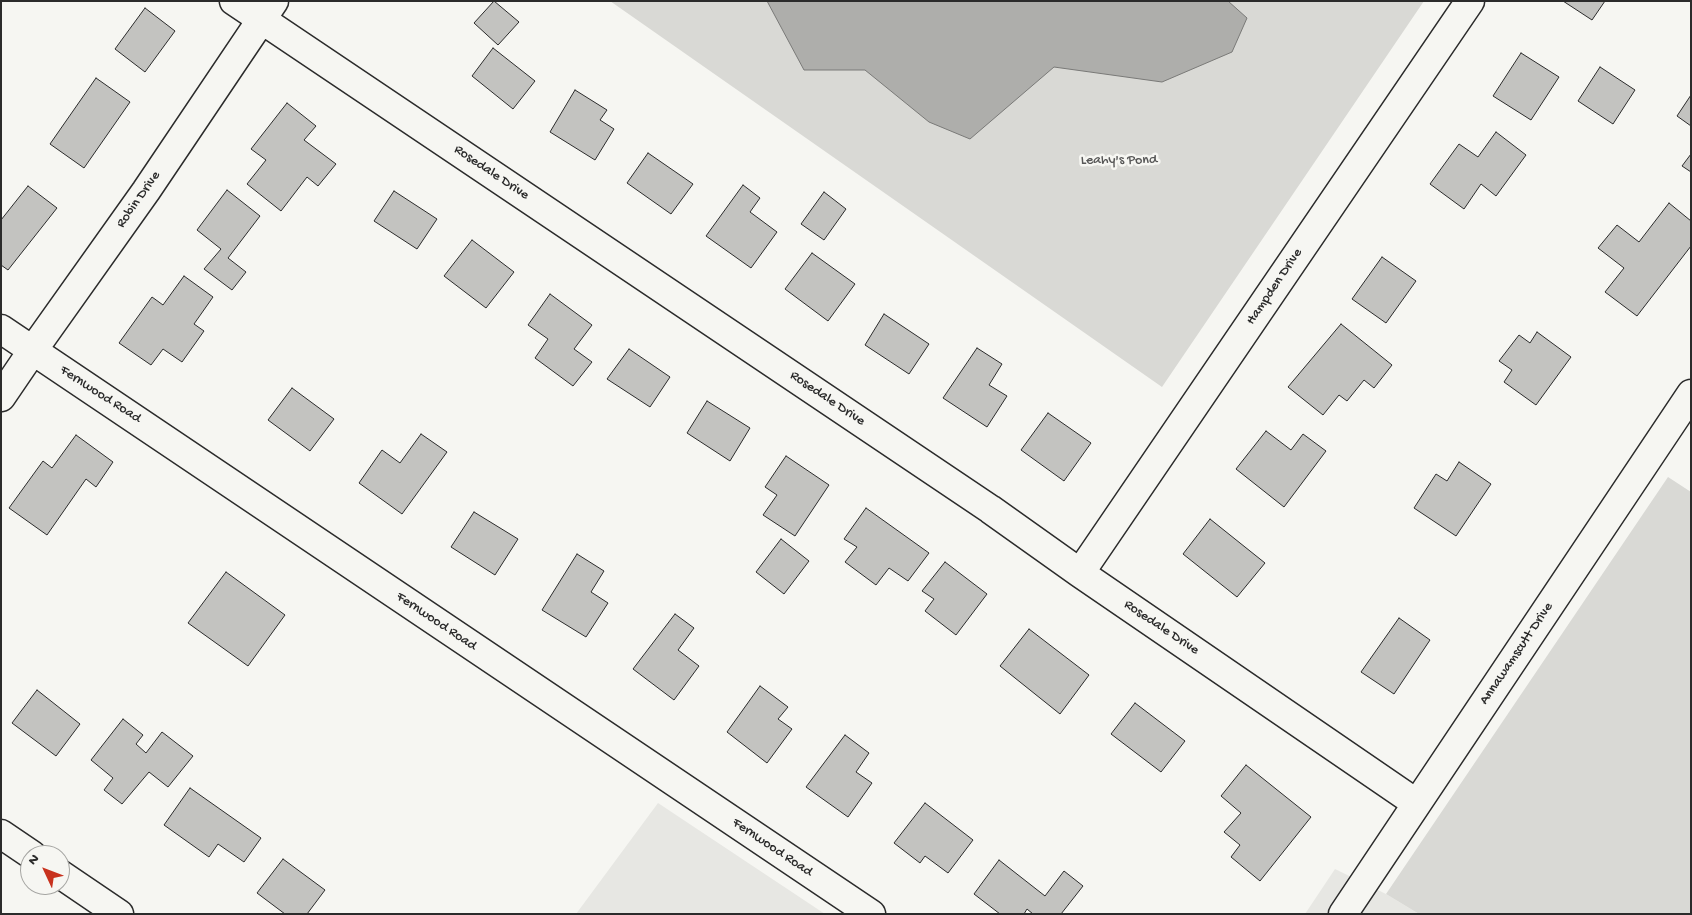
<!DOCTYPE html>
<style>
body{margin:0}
#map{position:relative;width:1692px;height:915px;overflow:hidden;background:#f6f6f2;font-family:"Gochi Hand",sans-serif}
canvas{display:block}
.frame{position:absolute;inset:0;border:2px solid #2b2b2b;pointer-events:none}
.north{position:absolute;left:20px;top:845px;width:50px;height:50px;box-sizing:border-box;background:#f6f6f2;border:1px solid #a5a5a2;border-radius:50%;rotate:313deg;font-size:14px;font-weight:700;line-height:20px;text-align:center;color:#2b2b2b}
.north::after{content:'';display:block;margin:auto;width:18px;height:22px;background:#c8321e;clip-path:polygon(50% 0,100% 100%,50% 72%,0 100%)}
</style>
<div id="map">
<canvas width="1692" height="915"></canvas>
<div class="frame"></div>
<div class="north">N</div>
</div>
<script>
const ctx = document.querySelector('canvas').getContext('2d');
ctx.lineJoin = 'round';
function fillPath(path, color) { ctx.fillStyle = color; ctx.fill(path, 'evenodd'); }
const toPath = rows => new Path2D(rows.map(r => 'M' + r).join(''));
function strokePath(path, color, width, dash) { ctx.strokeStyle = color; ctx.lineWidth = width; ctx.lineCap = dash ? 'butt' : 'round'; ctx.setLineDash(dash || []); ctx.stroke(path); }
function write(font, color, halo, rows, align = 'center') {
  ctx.font = font + ' "Gochi Hand",sans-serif'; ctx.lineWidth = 5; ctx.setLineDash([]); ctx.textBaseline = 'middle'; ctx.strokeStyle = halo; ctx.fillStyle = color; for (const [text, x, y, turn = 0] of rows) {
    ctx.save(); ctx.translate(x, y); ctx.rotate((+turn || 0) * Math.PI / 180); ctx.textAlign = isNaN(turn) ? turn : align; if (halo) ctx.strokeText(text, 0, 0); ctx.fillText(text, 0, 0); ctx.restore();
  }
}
fillPath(toPath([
 [658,803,825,914,576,914],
 [1335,869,1386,894,1419,914,1305,914]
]), '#e7e7e3');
fillPath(toPath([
 [610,1,1424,1,1162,387],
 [1668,477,1691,492,1691,914,1419,914,1386,894]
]), '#d9d9d5');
const water = toPath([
 [767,1,1228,1,1247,18,1232,52,1162,82,1054,67,970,139,929,122,865,70,804,70,767,1]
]);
fillPath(water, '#aeaeab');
strokePath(water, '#7a7a78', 1);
const building = toPath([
 [494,1,519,22,498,45,474,23,494,1],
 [1563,1,1605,1,1592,20,1563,1],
 [145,8,175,31,145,72,115,49,145,8],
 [493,48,535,81,513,109,472,76,493,48],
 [1521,53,1559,77,1531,120,1493,96,1521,53],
 [1600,67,1635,90,1613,124,1578,101,1600,67],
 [96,78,130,102,84,168,50,144,96,78],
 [575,90,607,110,600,120,614,129,595,160,550,132,575,90],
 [1691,95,1691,126,1677,116,1691,95],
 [287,103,316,126,304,140,336,164,318,186,307,177,281,211,247,184,266,160,251,149,287,103],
 [1496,132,1526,155,1496,196,1481,184,1464,209,1430,184,1459,144,1478,157,1496,132],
 [648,153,693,184,671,214,627,183,648,153],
 [1691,154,1691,172,1682,166,1691,154],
 [743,185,760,198,750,212,777,232,751,268,706,236,743,185],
 [28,186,57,208,8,270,1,265,1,220,28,186],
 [227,190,260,216,228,258,246,272,232,290,204,269,221,249,197,230,227,190],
 [394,191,437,219,417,249,374,221,394,191],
 [824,192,846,209,824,240,801,224,824,192],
 [1669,203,1691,221,1691,246,1637,316,1605,292,1624,268,1598,248,1617,225,1639,242,1669,203],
 [472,240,514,272,486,308,444,276,472,240],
 [812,253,855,284,828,321,785,289,812,253],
 [1382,257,1416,281,1386,323,1352,299,1382,257],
 [184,276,213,297,194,324,204,331,182,362,163,349,151,365,119,343,152,297,163,305,184,276],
 [550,294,592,325,574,349,592,362,573,386,535,358,548,339,528,325,550,294],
 [884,314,929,344,909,374,865,345,884,314],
 [1341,324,1392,365,1374,388,1364,380,1347,401,1339,395,1323,415,1288,387,1341,324],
 [1537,332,1571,357,1536,405,1504,382,1512,370,1499,361,1519,335,1530,343,1537,332],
 [977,348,1002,364,989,385,1007,396,987,427,943,398,977,348],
 [629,349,670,377,650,407,607,379,629,349],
 [292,388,334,419,310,451,268,420,292,388],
 [707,401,750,428,730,461,687,433,707,401],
 [1048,413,1091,443,1064,481,1021,450,1048,413],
 [1266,431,1291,450,1303,434,1326,451,1284,507,1236,469,1266,431],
 [421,434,447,452,402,514,359,483,382,450,400,463,421,434],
 [76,435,113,462,96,487,86,479,47,535,9,508,43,461,52,468,76,435],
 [786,456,829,485,795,536,763,515,777,495,765,487,786,456],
 [1459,462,1491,484,1456,536,1414,508,1436,474,1447,481,1459,462],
 [866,508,929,553,908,581,889,568,876,585,845,562,857,547,844,539,866,508],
 [474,512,518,539,495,575,451,547,474,512],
 [1210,519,1265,563,1237,597,1183,554,1210,519],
 [781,539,809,561,784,594,756,572,781,539],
 [577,554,604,571,591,592,608,603,586,637,542,610,577,554],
 [945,562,987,594,956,635,925,611,934,599,922,591,945,562],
 [226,572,285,615,248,666,188,623,226,572],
 [675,614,694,628,678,650,699,666,674,700,633,669,675,614],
 [1399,618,1430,640,1394,694,1361,672,1399,618],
 [1029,629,1089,675,1060,714,1000,666,1029,629],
 [760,686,788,707,778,719,792,729,767,763,727,732,760,686],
 [37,690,80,724,56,756,12,723,37,690],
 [1135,703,1185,741,1161,772,1111,734,1135,703],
 [123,719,143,735,136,744,146,753,162,732,193,756,168,787,149,772,122,804,104,790,113,778,91,760,123,719],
 [845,735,869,753,856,772,872,783,848,817,806,787,845,735],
 [1246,765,1311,817,1260,881,1231,857,1240,845,1224,832,1241,813,1221,796,1246,765],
 [190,788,261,838,244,862,218,844,209,857,164,825,190,788],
 [925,803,973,840,948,873,925,856,920,863,894,843,925,803],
 [283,859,325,890,307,914,285,914,257,893,283,859],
 [999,860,1045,896,1064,871,1083,886,1061,914,1033,914,1027,909,1024,914,1000,914,974,894,999,860]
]);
fillPath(building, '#c3c3c0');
strokePath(building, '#2b2b2b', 1);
const street = toPath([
 [234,1,990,509,1080,573,1416,803],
 [1,329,871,914],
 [1,397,33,350,146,191,274,1],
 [1080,573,1470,1]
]);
const secondary = toPath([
 [1343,914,1691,394]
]);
const primary = toPath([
 [1,834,32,855],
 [60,874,119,914]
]);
strokePath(street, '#2b2b2b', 31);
strokePath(secondary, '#2b2b2b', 31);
strokePath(primary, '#2b2b2b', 31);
strokePath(street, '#f6f6f2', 28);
strokePath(secondary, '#f6f6f2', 28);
strokePath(primary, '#f6f6f2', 28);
write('14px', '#565656', '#f6f6f2', [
 ["Leahy's Pond",1119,161]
]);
write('14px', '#2b2b2b', '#f6f6f2', [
 ["Rosedale Drive",491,173,34],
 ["Robin Drive",139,200,-55],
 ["Hampden Drive",1275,287,-56],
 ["Fernwood Road",100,395,33],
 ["Rosedale Drive",827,399,34],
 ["Fernwood Road",436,622,34],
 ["Rosedale Drive",1161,628,34],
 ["Annawamscutt Drive",1517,654,-56],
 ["Fernwood Road",772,848,34]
]);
</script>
